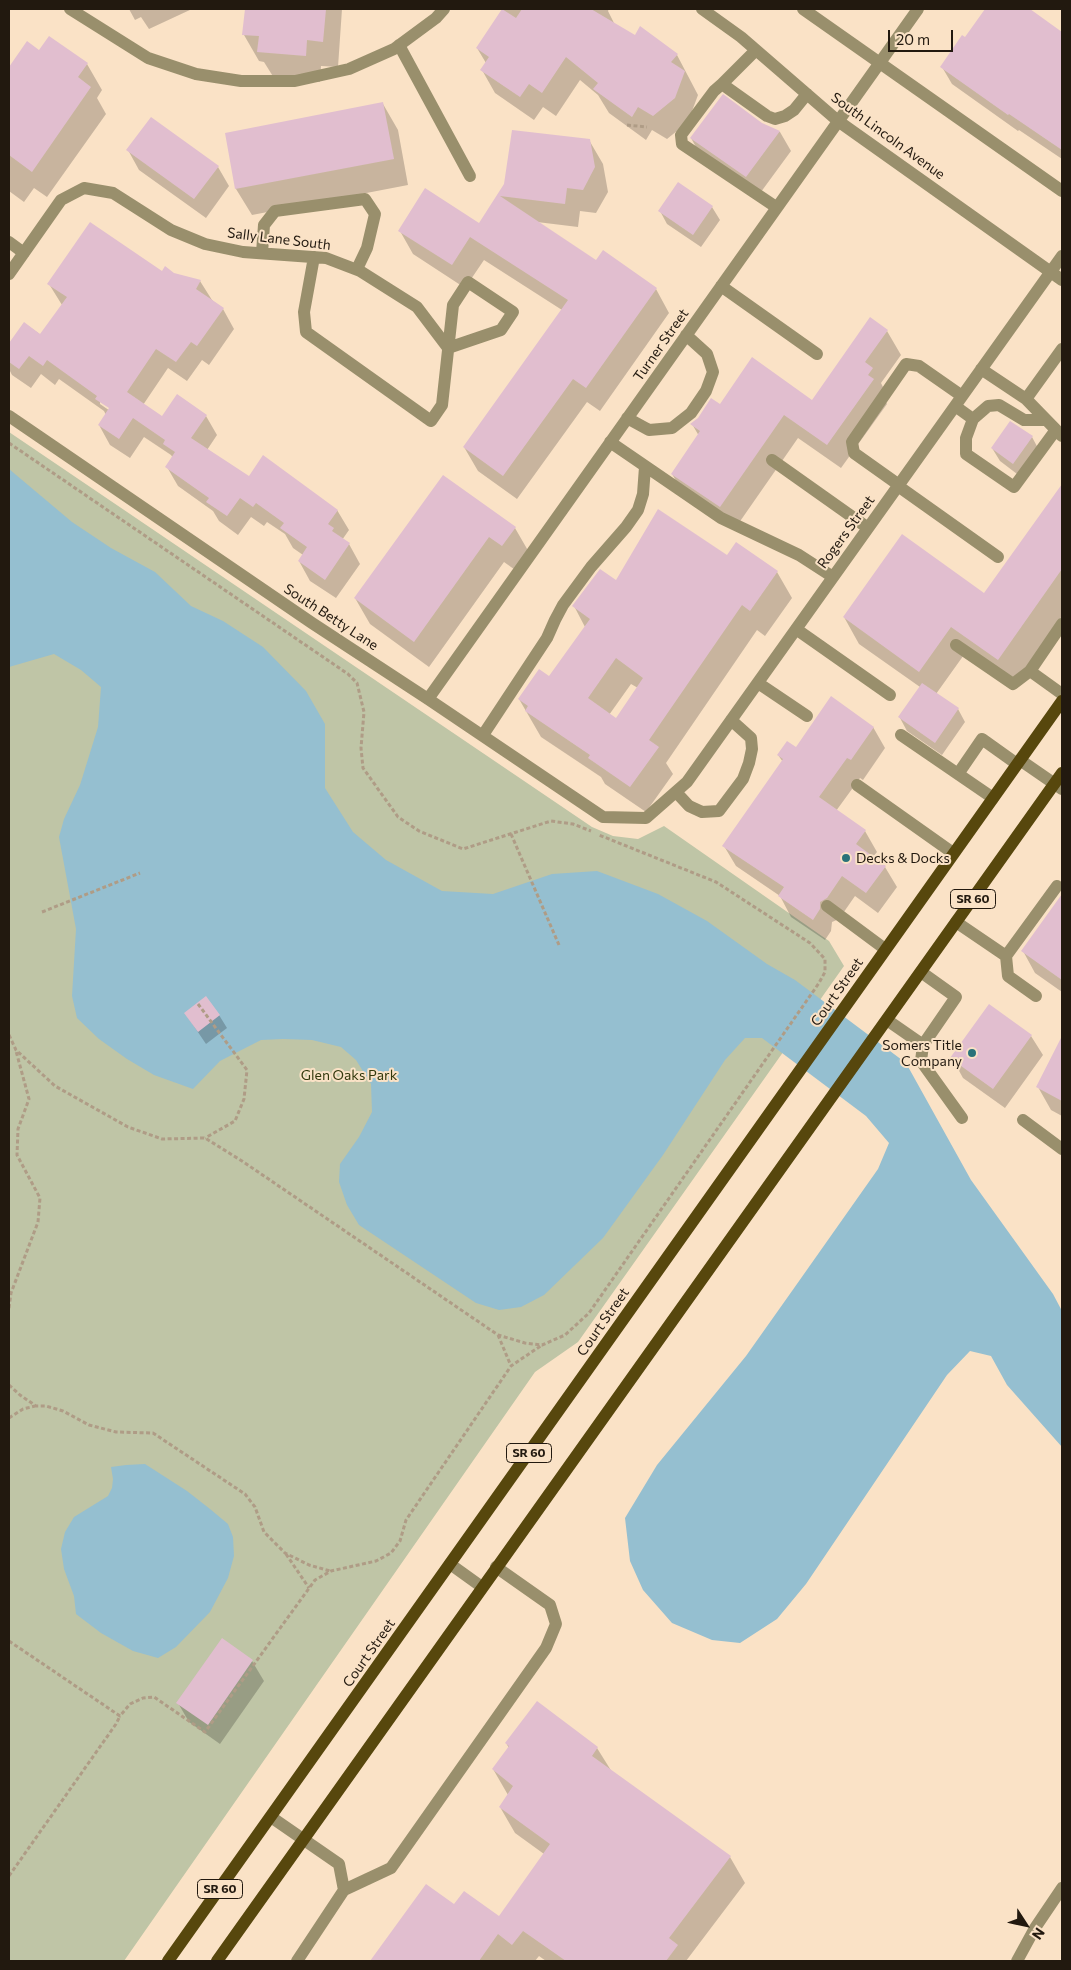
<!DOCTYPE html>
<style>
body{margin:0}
#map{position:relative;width:1071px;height:1970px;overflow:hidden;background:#fae2c6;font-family:Commissioner,sans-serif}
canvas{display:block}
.frame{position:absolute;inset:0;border:10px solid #22190f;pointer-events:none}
.north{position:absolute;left:1001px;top:1900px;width:50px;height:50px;-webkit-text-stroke:4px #fae2c6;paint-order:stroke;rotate:125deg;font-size:14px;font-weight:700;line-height:20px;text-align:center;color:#22190f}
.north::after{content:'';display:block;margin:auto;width:18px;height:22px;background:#22190f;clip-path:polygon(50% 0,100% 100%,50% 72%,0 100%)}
.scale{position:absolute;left:888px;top:30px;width:65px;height:22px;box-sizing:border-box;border:2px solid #22190f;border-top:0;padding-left:6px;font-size:15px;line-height:18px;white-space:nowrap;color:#22190f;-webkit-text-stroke:4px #fae2c6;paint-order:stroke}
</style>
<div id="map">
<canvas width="1071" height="1970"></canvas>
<div class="frame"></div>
<div class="north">N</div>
<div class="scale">20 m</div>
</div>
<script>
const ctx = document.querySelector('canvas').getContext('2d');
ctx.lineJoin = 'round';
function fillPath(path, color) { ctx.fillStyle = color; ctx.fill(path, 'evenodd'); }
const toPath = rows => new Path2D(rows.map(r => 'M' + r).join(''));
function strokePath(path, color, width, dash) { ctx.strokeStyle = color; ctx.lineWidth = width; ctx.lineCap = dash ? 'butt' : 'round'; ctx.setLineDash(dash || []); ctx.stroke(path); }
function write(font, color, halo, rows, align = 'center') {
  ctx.font = font + ' Commissioner,sans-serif'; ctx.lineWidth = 4; ctx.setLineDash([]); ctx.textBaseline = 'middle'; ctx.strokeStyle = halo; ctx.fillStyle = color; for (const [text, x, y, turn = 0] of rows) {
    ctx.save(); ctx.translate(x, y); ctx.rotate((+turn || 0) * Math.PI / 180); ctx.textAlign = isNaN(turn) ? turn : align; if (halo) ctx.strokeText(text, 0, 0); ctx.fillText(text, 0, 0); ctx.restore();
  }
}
fillPath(toPath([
 [9,432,592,827,613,836,638,839,664,826,829,941,844,966,578,1342,535,1372,124,1961,9,1961]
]), '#bfc5a6');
fillPath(toPath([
 [9,469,72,522,111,548,155,572,191,606,223,621,263,647,306,691,325,724,325,788,353,832,386,860,442,891,493,894,552,874,597,871,658,894,707,921,767,964,795,980,906,1063,971,1180,1053,1294,1062,1311,1062,1447,1007,1385,991,1356,970,1351,947,1375,806,1584,777,1619,740,1643,712,1640,672,1623,643,1590,630,1561,625,1518,657,1465,746,1356,792,1291,878,1169,889,1143,866,1116,762,1038,745,1038,725,1060,663,1155,603,1238,544,1295,521,1307,499,1310,476,1303,359,1225,347,1205,339,1182,340,1164,359,1137,372,1112,371,1084,356,1060,341,1047,312,1040,283,1039,261,1040,220,1061,193,1089,154,1075,127,1059,99,1039,77,1018,72,996,76,929,59,837,64,819,80,785,98,727,101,687,81,670,54,654,9,667],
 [145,1464,187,1491,210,1509,228,1524,233,1537,234,1556,228,1578,210,1612,176,1647,158,1658,133,1651,101,1633,76,1614,74,1596,64,1569,61,1549,65,1532,74,1517,108,1496,112,1488,113,1479,111,1467,126,1465]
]), '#95bfd0');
fillPath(toPath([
 [129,9,192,9,149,29,141,17,135,20],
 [246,9,342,9,338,67,321,66,320,82,274,78,264,62,259,61,244,35],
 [504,9,609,9,608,11,615,25,635,36,677,55,698,95,688,122,667,139,652,130,646,140,609,113,598,95,580,80,556,116,543,107,534,120,495,93,482,70,486,63,477,48],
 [986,9,1028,9,1062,33,1062,159,1019,130,1018,131,952,84,942,67,965,39],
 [50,38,87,64,102,90,97,98,106,114,47,197,34,188,24,202,9,191,9,69,27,43,40,52],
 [383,104,398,130,408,185,252,215,236,189,226,134],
 [762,124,780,132,791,151,758,196,702,158,691,138],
 [589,140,603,164,608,192,596,213,580,211,578,227,537,222,596,262,656,289,669,313,600,411,587,402,517,499,478,471,464,447,562,310,484,260,465,288,413,254,400,231,479,225,506,184],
 [128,150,218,167,229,186,206,218,139,170],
 [712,207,720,220,701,247,667,224,660,211],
 [162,272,200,281,212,300,223,309,234,329,209,365,202,360,187,381,168,368,143,405,162,418,206,416,217,435,207,450,249,478,337,510,349,530,342,540,349,544,360,564,336,598,310,581,299,561,303,555,293,548,285,534,267,522,264,526,251,517,238,535,219,521,213,511,178,486,167,467,173,458,171,455,144,437,130,458,110,445,99,425,106,415,104,411,59,379,55,385,41,374,31,388,12,375,9,369,9,345,24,323,41,335,62,305,49,284],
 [100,401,115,411,113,413,100,404],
 [887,331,901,355,881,383,886,393,883,397,887,404,841,468,798,438,734,530,686,498,672,474,699,436,692,424,720,406,812,401],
 [1032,437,1039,450,1021,477,1000,461,992,448],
 [443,477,515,528,530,554,518,572,504,562,429,667,370,624,355,598],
 [1059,491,1062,493,1062,616,1013,686,966,652,936,694,958,709,965,722,942,755,907,731,900,718,920,687,859,644,844,617,985,595],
 [727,557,777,572,792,598,765,636,757,630,666,763,673,774,646,812,605,784,601,777,541,737,519,699,550,678,585,627,574,606,616,581],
 [631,684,638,688,616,720,609,715],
 [873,727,885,748,863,780,860,778,836,811,865,831,877,852,872,858,885,867,897,887,878,913,855,896,839,919,832,922,831,931,825,940,791,917,780,896,736,866,724,846,783,762,778,755],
 [1062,897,1062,992,1035,973,1023,951],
 [185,1013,219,1015,227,1028,206,1044],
 [1031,1036,1043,1055,1005,1108,963,1078,952,1058],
 [1062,1039,1062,1116,1051,1110,1038,1087],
 [222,1640,252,1661,264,1681,220,1744,189,1722,178,1703],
 [506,1743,597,1748,612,1772,730,1857,745,1883,686,1961,546,1961,539,1956,535,1961,515,1961,513,1960,512,1961,372,1961,426,1885,455,1906,499,1918,544,1854,515,1833,500,1807,508,1795,493,1769,509,1748]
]), '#0003');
fillPath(toPath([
 [245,9,326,9,323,42,307,40,306,56,257,52,259,36,242,35],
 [502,9,516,18,522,9,591,9,635,35,640,26,678,54,671,62,685,71,675,98,653,116,638,107,632,117,593,89,598,83,566,57,542,93,529,84,520,97,480,70,489,57,476,48],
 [985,9,1030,9,1062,32,1062,150,1009,114,1008,115,940,67,962,35,965,37],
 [49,36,88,63,78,77,91,87,32,172,9,155,9,67,27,41,39,50],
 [723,94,762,123,780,131,746,177,690,138],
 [383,102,394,159,235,189,225,133],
 [151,117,219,166,194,199,126,150],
 [512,130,590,139,595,167,583,190,567,188,565,204,500,196,596,260,603,250,657,288,586,388,573,379,503,476,463,447,568,300,470,237,452,265,398,231,425,188,479,223,504,184],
 [678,182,713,206,693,235,658,211],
 [90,222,162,271,165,266,174,273,201,280,196,289,224,308,197,346,191,342,176,362,156,349,127,392,162,416,177,394,207,415,191,438,249,476,263,455,338,510,328,524,334,528,332,531,350,543,325,580,298,561,307,547,280,528,284,523,256,503,253,507,240,498,227,516,206,502,209,498,165,467,175,452,163,444,165,440,133,418,119,439,98,425,109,408,95,399,97,396,47,360,43,366,29,356,19,369,9,362,9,343,24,322,40,334,67,297,47,284],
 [870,317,888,330,865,362,873,368,868,375,874,379,827,445,784,415,720,507,671,474,700,431,690,424,698,418,711,398,720,404,752,357,812,400],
 [1010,421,1033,436,1013,464,991,448],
 [443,475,516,527,502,546,489,537,414,642,354,598],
 [1062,484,1062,569,998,660,951,627,919,672,843,617,902,534,984,593],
 [658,509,727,555,736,542,778,571,750,611,742,605,649,740,659,747,630,787,588,758,590,755,525,711,528,706,518,699,539,669,549,676,590,619,572,606,600,569,616,580],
 [616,658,643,678,616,718,588,698],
 [922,683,959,708,935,743,898,717],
 [831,696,874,727,851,760,847,758,819,797,866,830,856,844,886,866,866,893,842,876,827,898,820,902,820,909,813,920,778,896,784,887,722,846,783,759,777,755,787,741,796,747],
 [1062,894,1062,980,1021,951],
 [206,996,220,1015,198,1032,184,1013],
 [989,1004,1032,1035,993,1089,950,1058],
 [1062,1036,1062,1101,1036,1087],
 [222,1638,253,1660,208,1725,176,1703],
 [537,1701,598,1747,592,1756,731,1856,669,1938,678,1945,666,1961,566,1961,523,1931,512,1945,498,1934,479,1961,370,1961,426,1884,454,1904,464,1891,499,1916,550,1844,499,1807,513,1786,492,1769,509,1746,505,1743]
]), '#e1becf');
strokePath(toPath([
 [627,125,647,127],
 [9,443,348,674,357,683,364,712,361,748,363,768,398,817,419,831,463,849,551,821,573,824,591,831],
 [511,834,559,945],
 [42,912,140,873],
 [198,1004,247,1070,244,1099,235,1121,205,1138],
 [9,1035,16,1050,55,1086,128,1127,162,1139,205,1138,242,1161,498,1335,525,1343,542,1345,565,1335,589,1313,819,983,825,972,825,959,810,943,716,882,599,835],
 [9,1308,11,1293,38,1222,40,1198,17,1155,18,1129,29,1099,16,1051],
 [498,1335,511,1366],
 [9,1385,20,1395,36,1406,46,1406,63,1411,89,1425,116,1432,153,1433,245,1494,255,1507,264,1532,285,1553,309,1565,330,1571],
 [9,1418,23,1409,35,1406],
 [286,1554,309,1588],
 [9,1641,120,1716,130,1704,143,1698,154,1697,205,1732,315,1580,331,1571,376,1561,391,1553,400,1541,406,1520,511,1366,542,1345],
 [9,1876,116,1724,120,1716]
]), '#af9c86', 3, [4, 2.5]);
strokePath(toPath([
 [70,9,148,58,196,74,241,81,295,81,349,69,394,49,436,18,444,9],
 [702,9,741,37,838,121,1062,280],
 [803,9,1062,191],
 [399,45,470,176],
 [756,50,722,84,767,116,775,119,785,116,794,110,807,94],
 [722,84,714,91,681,135,682,144,776,207],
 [9,242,24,253],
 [262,253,264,225,275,211,365,199,375,214,367,248,357,269],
 [314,257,304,312,306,332,431,421,442,405,453,305,468,282,513,312,501,330,448,348],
 [9,274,61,200,84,188,113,193,171,230,205,244,243,252,326,258,360,271,417,307,448,348],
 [721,286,817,354],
 [981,369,1026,399,1062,349],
 [1026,399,1062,436],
 [955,406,973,419,966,438,966,454,1014,487,1055,431],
 [9,416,312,623,428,699,603,817,646,818,687,782,1062,256],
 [627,418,649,430,672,428,691,413,706,391,713,372,707,354,686,335],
 [973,419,988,406,999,405,1024,420,1046,420],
 [610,442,721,518,799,555,833,577],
 [772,460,868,528],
 [899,485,854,453,852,442,906,364,919,366,962,396],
 [898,486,998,557],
 [1062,624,1030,671,1062,694],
 [796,629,890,695],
 [956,645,1013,684,1030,671],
 [758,683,807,716],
 [428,699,918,9],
 [483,735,547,638,555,620,563,605,591,567,626,527,638,510,643,494,645,467],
 [901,735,993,798],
 [1020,760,1062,789],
 [958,774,982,739,1017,764],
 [857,785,953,853],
 [676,792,689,806,702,812,719,811,743,779,749,763,752,749,751,738,731,720],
 [827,906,885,949],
 [956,922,1006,956,1057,886],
 [1006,956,1008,976,1036,996],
 [887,1020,923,1045,956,997,921,972],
 [923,1045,921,1061,962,1118],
 [1023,1120,1062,1149],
 [450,1564,482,1587],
 [271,1817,339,1864,344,1890],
 [297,1961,344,1890,391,1868,546,1648,556,1624,550,1605,496,1567],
 [1017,1961,1035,1928,1062,1888]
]), '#998f6c', 12);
strokePath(toPath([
 [168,1961,1062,701],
 [217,1961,1062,773]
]), '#57470d', 12);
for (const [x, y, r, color] of [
 [846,858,5,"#297279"],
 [972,1053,5,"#297279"]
]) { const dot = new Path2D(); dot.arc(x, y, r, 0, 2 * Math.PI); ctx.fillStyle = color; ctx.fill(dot); strokePath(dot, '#fae2c6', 2); }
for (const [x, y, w] of [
 [973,899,45],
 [529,1453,45],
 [220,1889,45]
]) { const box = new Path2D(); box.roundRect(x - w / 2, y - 9.5, w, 19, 4); ctx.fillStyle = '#fae2c6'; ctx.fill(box); strokePath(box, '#22190f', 1); }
write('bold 12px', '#22190f', null, [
 ["SR 60",973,899],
 ["SR 60",529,1453],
 ["SR 60",220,1889]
]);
write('14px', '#22190f', '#fae2c6', [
 ["South Lincoln Avenue",888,136,36],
 ["Sally Lane South",279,239,7],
 ["Turner Street",661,345,-55],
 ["Rogers Street",846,532,-54],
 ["South Betty Lane",331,617,33],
 ["Court Street",837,992,-55],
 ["Court Street",603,1322,-55],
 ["Court Street",369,1653,-55]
]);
write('14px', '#22190f', '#fae2c6', [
 ["Decks & Docks",856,858],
 ["Somers Title",962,1045,"right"],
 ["Company",962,1061,"right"]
], 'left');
write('14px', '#33390d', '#fae2c6', [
 ["Glen Oaks Park",349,1075]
]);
</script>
